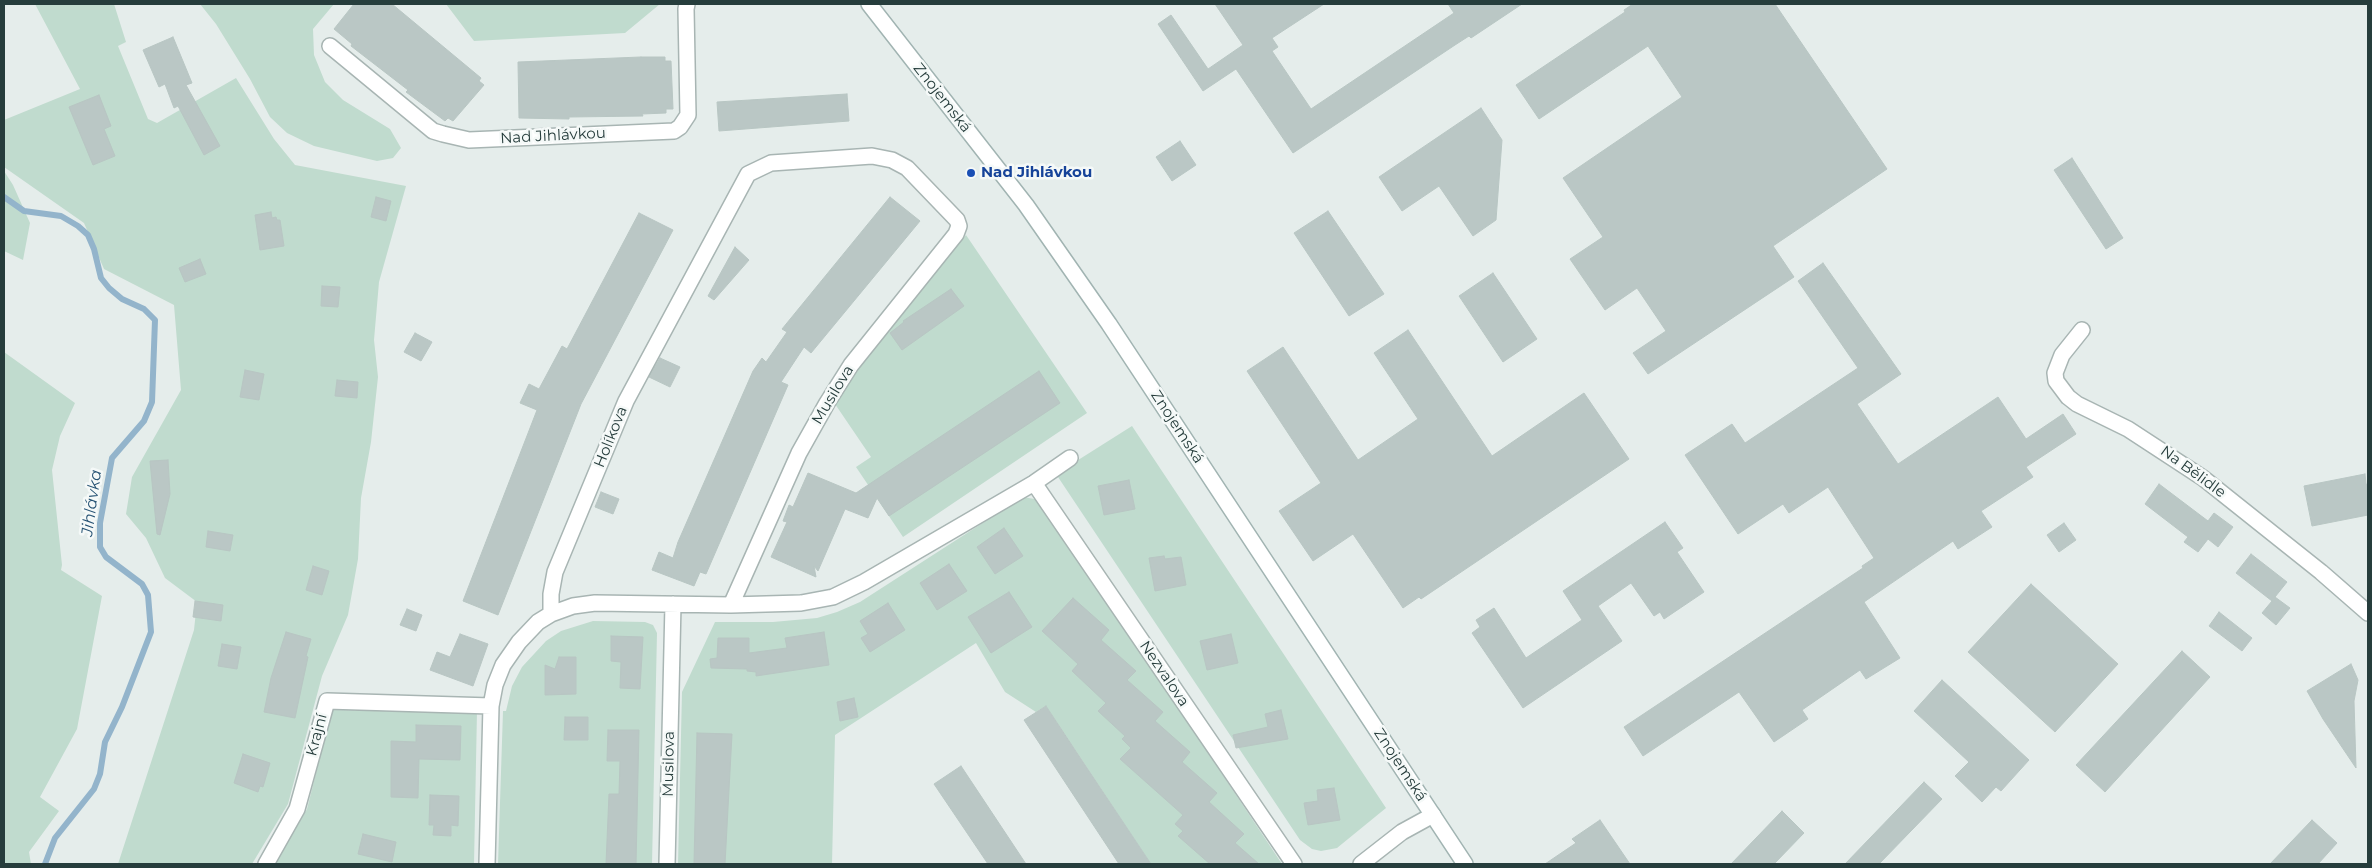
<!DOCTYPE html>
<meta charset="utf-8">
<style>
body{margin:0}
#map{position:relative;width:2372px;height:868px;overflow:hidden;background:#e5edeb;font-family:Montserrat,sans-serif}
canvas{display:block}
.frame{position:absolute;inset:0;border:5px solid #263d3c;pointer-events:none}
</style>
<div id="map">
<canvas width="2372" height="868"></canvas>
<div class="frame"></div>
</div>
<script>
const ctx = document.querySelector('canvas').getContext('2d');
ctx.lineJoin = 'round';
function fillPath(path, color) { ctx.fillStyle = color; ctx.fill(path, 'evenodd'); }
const toPath = rows => new Path2D(rows.map(r => 'M' + r).join(''));
function strokePath(path, color, width, dash) { ctx.strokeStyle = color; ctx.lineWidth = width; ctx.lineCap = dash ? 'butt' : 'round'; ctx.setLineDash(dash || []); ctx.stroke(path); }
function write(font, color, halo, rows, align = 'center') {
  ctx.font = font + ' Montserrat,sans-serif'; ctx.lineWidth = 5; ctx.setLineDash([]); ctx.textBaseline = 'middle'; ctx.strokeStyle = halo; ctx.fillStyle = color; for (const [text, x, y, turn = 0] of rows) {
    ctx.save(); ctx.translate(x, y); ctx.rotate((+turn || 0) * Math.PI / 180); ctx.textAlign = isNaN(turn) ? turn : align; if (halo) ctx.strokeText(text, 0, 0); ctx.fillText(text, 0, 0); ctx.restore();
  }
}
fillPath(toPath([
 [35,4,114,4,126,42,118,46,148,119,157,123,236,78,274,139,295,165,406,186,379,282,374,340,378,377,371,442,361,498,358,559,348,615,322,676,288,804,252,864,118,864,194,630,197,602,165,578,146,538,126,514,132,477,181,390,174,305,104,269,84,223,4,167,4,120,80,89],
 [200,4,334,4,313,29,314,55,325,82,343,100,390,129,401,148,393,158,377,161,314,146,287,133,270,117,250,79,216,24],
 [446,4,660,4,625,33,474,41],
 [4,171,13,185,30,223,23,260,4,251],
 [966,235,1087,413,903,537,856,467,871,457,835,404,876,344],
 [4,352,75,403,60,436,52,470,62,565,61,570,102,596,77,729,40,797,59,811,29,852,31,864,4,864],
 [1132,426,1386,808,1337,848,1321,851,1312,849,1300,840,1056,474],
 [1023,497,1040,500,1282,864,1151,864,1046,706,1036,712,1005,692,976,643,835,735,832,864,678,864,682,692,715,622,773,622,817,618,837,612,860,602],
 [593,621,645,622,653,625,657,633,652,864,498,864,503,711,506,711,512,686,522,667,546,641,561,631],
 [332,710,477,711,474,864,275,864,307,809]
]), '#c0dbce');
strokePath(toPath([
 [4,197,24,211,61,216,78,226,88,235,94,249,101,278,109,288,122,299,144,309,155,320,152,402,144,421,112,458,100,523,100,547,106,557,142,584,148,595,151,632,122,707,105,742,100,774,94,789,55,838,45,864]
]), '#93b4cb', 6);
const building = toPath([
 [354,4,392,4,481,78,479,81,484,85,453,121,448,118,445,121,406,92,408,90,351,46,352,44,334,29,354,4],
 [1215,4,1324,4,1272,38,1278,47,1272,51,1311,109,1454,13,1448,4,1522,4,1471,38,1469,36,1455,45,1293,153,1236,69,1203,91,1158,24,1171,15,1208,69,1243,45,1215,4],
 [1633,4,1775,4,1887,169,1773,246,1794,277,1648,374,1633,353,1666,331,1637,288,1605,310,1570,259,1603,237,1563,178,1682,97,1648,46,1539,119,1516,85,1625,12,1624,10,1633,4],
 [173,37,192,83,186,85,220,146,204,155,178,106,174,108,165,84,159,87,143,50,173,37],
 [641,57,665,57,665,61,671,61,673,109,666,109,666,113,642,114,643,116,569,117,569,119,519,118,518,62,641,57],
 [847,94,849,121,719,131,717,102,847,94],
 [99,95,111,126,104,129,115,156,93,165,69,107,99,95],
 [1481,108,1502,140,1496,220,1473,236,1439,186,1402,211,1379,177,1481,108],
 [1180,141,1196,165,1172,181,1156,157,1180,141],
 [2072,158,2123,238,2106,249,2054,170,2072,158],
 [376,197,391,201,386,221,371,217,376,197],
 [890,197,920,221,811,353,804,347,781,382,788,385,706,574,700,572,694,586,652,570,659,552,673,558,678,542,753,371,762,358,766,362,787,332,782,329,890,197],
 [1328,211,1384,294,1349,316,1294,233,1328,211],
 [271,212,272,218,276,217,277,220,280,220,284,246,260,250,255,215,271,212],
 [639,213,673,230,581,404,498,615,463,601,537,410,520,403,529,384,539,389,562,346,567,349,639,213],
 [735,247,749,260,714,300,708,296,735,247],
 [200,259,206,274,185,282,179,268,200,259],
 [1823,263,1901,374,1857,404,1898,464,1998,397,2026,439,2063,414,2076,434,2026,467,2033,477,1981,511,1992,527,1958,549,1953,541,1864,602,1900,658,1866,679,1860,670,1802,710,1808,719,1774,742,1739,692,1643,756,1624,727,1863,568,1862,566,1874,558,1828,487,1789,513,1783,504,1738,534,1685,455,1732,424,1745,443,1858,368,1798,281,1823,263],
 [1493,273,1537,339,1503,362,1459,296,1493,273],
 [322,286,340,287,338,307,321,306,322,286],
 [951,289,964,306,902,350,890,333,904,322,903,321,951,289],
 [1408,330,1492,456,1584,393,1629,459,1421,599,1419,597,1403,608,1353,534,1313,561,1279,511,1321,483,1247,371,1283,347,1358,460,1418,419,1374,353,1408,330],
 [415,333,432,342,421,361,404,352,415,333],
 [660,358,680,367,670,387,649,377,660,358],
 [245,370,264,374,259,400,240,397,245,370],
 [1039,371,1060,403,889,516,877,498,868,518,845,509,818,571,814,566,816,577,771,557,787,522,783,521,789,505,793,507,808,473,856,493,1039,371],
 [337,380,358,382,357,398,335,396,337,380],
 [168,460,170,494,160,535,157,534,150,461,168,460],
 [2365,474,2366,484,2368,485,2368,515,2312,526,2304,486,2365,474],
 [1129,480,1135,509,1104,515,1098,486,1129,480],
 [2159,484,2208,521,2214,513,2233,527,2218,547,2208,539,2198,552,2184,542,2188,537,2145,504,2159,484],
 [601,492,619,499,613,514,595,507,601,492],
 [1665,522,1683,548,1677,552,1704,592,1664,619,1660,612,1654,616,1631,583,1598,606,1622,641,1523,708,1472,633,1480,627,1476,620,1494,608,1526,658,1582,620,1563,591,1665,522],
 [2064,523,2076,540,2059,552,2047,535,2064,523],
 [1004,528,1023,556,995,574,977,547,1004,528],
 [208,531,233,535,230,551,206,547,208,531],
 [2251,554,2287,582,2275,597,2290,608,2276,625,2262,613,2272,601,2236,573,2251,554],
 [1164,556,1165,559,1181,557,1186,585,1155,591,1149,558,1164,556],
 [949,564,967,591,937,610,920,583,949,564],
 [313,566,329,571,322,595,306,590,313,566],
 [2031,584,2118,664,2055,732,1968,652,2031,584],
 [1009,592,1032,627,991,653,968,617,1009,592],
 [1073,598,1109,630,1101,640,1136,671,1127,680,1163,712,1155,721,1190,752,1182,762,1217,793,1209,802,1244,834,1235,843,1259,864,1210,864,1178,836,1183,831,1175,824,1183,815,1120,759,1131,748,1122,739,1125,736,1098,711,1106,703,1072,671,1078,664,1042,631,1073,598],
 [195,601,223,605,221,621,193,617,195,601],
 [888,603,905,630,870,652,861,638,868,634,860,621,888,603],
 [407,609,422,615,416,631,400,625,407,609],
 [2219,612,2252,638,2242,651,2209,626,2219,612],
 [286,632,311,639,306,656,308,657,295,718,264,712,271,678,286,632],
 [824,632,829,665,756,676,756,672,747,671,747,669,711,668,710,659,717,658,718,638,749,638,749,653,787,648,785,638,824,632],
 [460,634,488,644,473,686,430,670,437,652,450,657,460,634],
 [1231,634,1238,663,1207,670,1200,641,1231,634],
 [611,636,643,637,640,689,620,688,621,662,611,661,611,636],
 [222,644,241,647,237,669,218,666,222,644],
 [2182,651,2210,677,2105,792,2076,765,2182,651],
 [559,657,576,657,576,694,545,695,545,665,555,669,559,657],
 [2351,664,2358,680,2354,701,2356,768,2323,719,2307,691,2351,664],
 [1942,680,2029,760,2001,791,1996,787,1982,802,1955,776,1969,762,1914,711,1942,680],
 [854,698,858,717,840,721,837,702,854,698],
 [1046,706,1081,759,1151,864,1119,864,1024,720,1046,706],
 [1281,710,1288,739,1236,748,1233,735,1268,727,1265,714,1281,710],
 [565,717,588,717,588,740,564,740,565,717],
 [416,725,461,726,460,760,419,759,418,798,391,797,391,741,416,742,416,725],
 [608,730,639,730,636,864,606,864,609,794,619,794,620,761,607,761,608,730],
 [697,733,732,734,725,864,694,864,697,733],
 [243,754,270,763,263,787,260,786,258,792,234,783,243,754],
 [961,766,1026,864,988,864,934,784,961,766],
 [1924,782,1942,799,1879,864,1845,864,1924,782],
 [1334,788,1340,820,1308,825,1304,803,1318,801,1317,790,1334,788],
 [430,795,459,796,458,826,451,825,451,836,433,835,434,825,429,825,430,795],
 [1782,811,1804,833,1774,864,1731,864,1782,811],
 [1600,820,1630,864,1545,864,1576,843,1572,839,1600,820],
 [2312,820,2337,843,2318,864,2270,864,2312,820],
 [363,834,396,842,392,862,358,854,363,834]
]);
fillPath(building, '#bac7c5');
strokePath(building, '#b8c6c3', 1);
const street = toPath([
 [330,46,433,131,443,134,469,140,674,131,680,127,688,115,686,9,687,4],
 [2082,330,2062,355,2055,373,2056,381,2068,397,2077,404,2128,429,2203,478,2321,572,2368,613],
 [1034,483,1294,864],
 [731,605,801,603,833,597,864,582,1034,483,1070,458],
 [266,864,297,809,327,701,491,706],
 [487,864,491,706,495,685,503,665,519,642,538,622,551,614,551,594,555,572,626,401,748,174,771,163,872,156,892,160,907,168,957,220,959,226,956,234,851,365,827,403,799,453,731,605,595,603,573,606,551,614],
 [667,864,673,604],
 [1361,864,1402,832,1433,815]
]);
const secondary = toPath([
 [869,4,1026,205,1109,324,1465,864]
]);
strokePath(street, '#a8b5b3', 18);
strokePath(secondary, '#a1b4b2', 18);
strokePath(street, '#fff', 15);
strokePath(secondary, '#fff', 15);
for (const [x, y, r, color] of [
 [971,173,5,"#1a4fb4"]
]) { const dot = new Path2D(); dot.arc(x, y, r, 0, 2 * Math.PI); ctx.fillStyle = color; ctx.fill(dot); strokePath(dot, '#f5f9f8', 2); }
write('15px', '#263d3c', '#f5f9f8', [
 ["Znojemská",942,98,52],
 ["Nad Jihlávkou",553,136,-3],
 ["Musilova",833,395,-59],
 ["Znojemská",1177,427,57],
 ["Holíkova",611,437,-68],
 ["Na Bělidle",2193,472,36],
 ["Nezvalova",1164,674,56],
 ["Krajní",317,735,-75],
 ["Musilova",669,764,-89],
 ["Znojemská",1400,765,57]
]);
write('bold 15px', '#164399', '#f5f9f8', [
 ["Nad Jihlávkou",981,173]
], 'left');
write('italic 16px', '#265273', '#f5f9f8', [
 ["Jihlávka",92,503,-82]
]);
</script>
